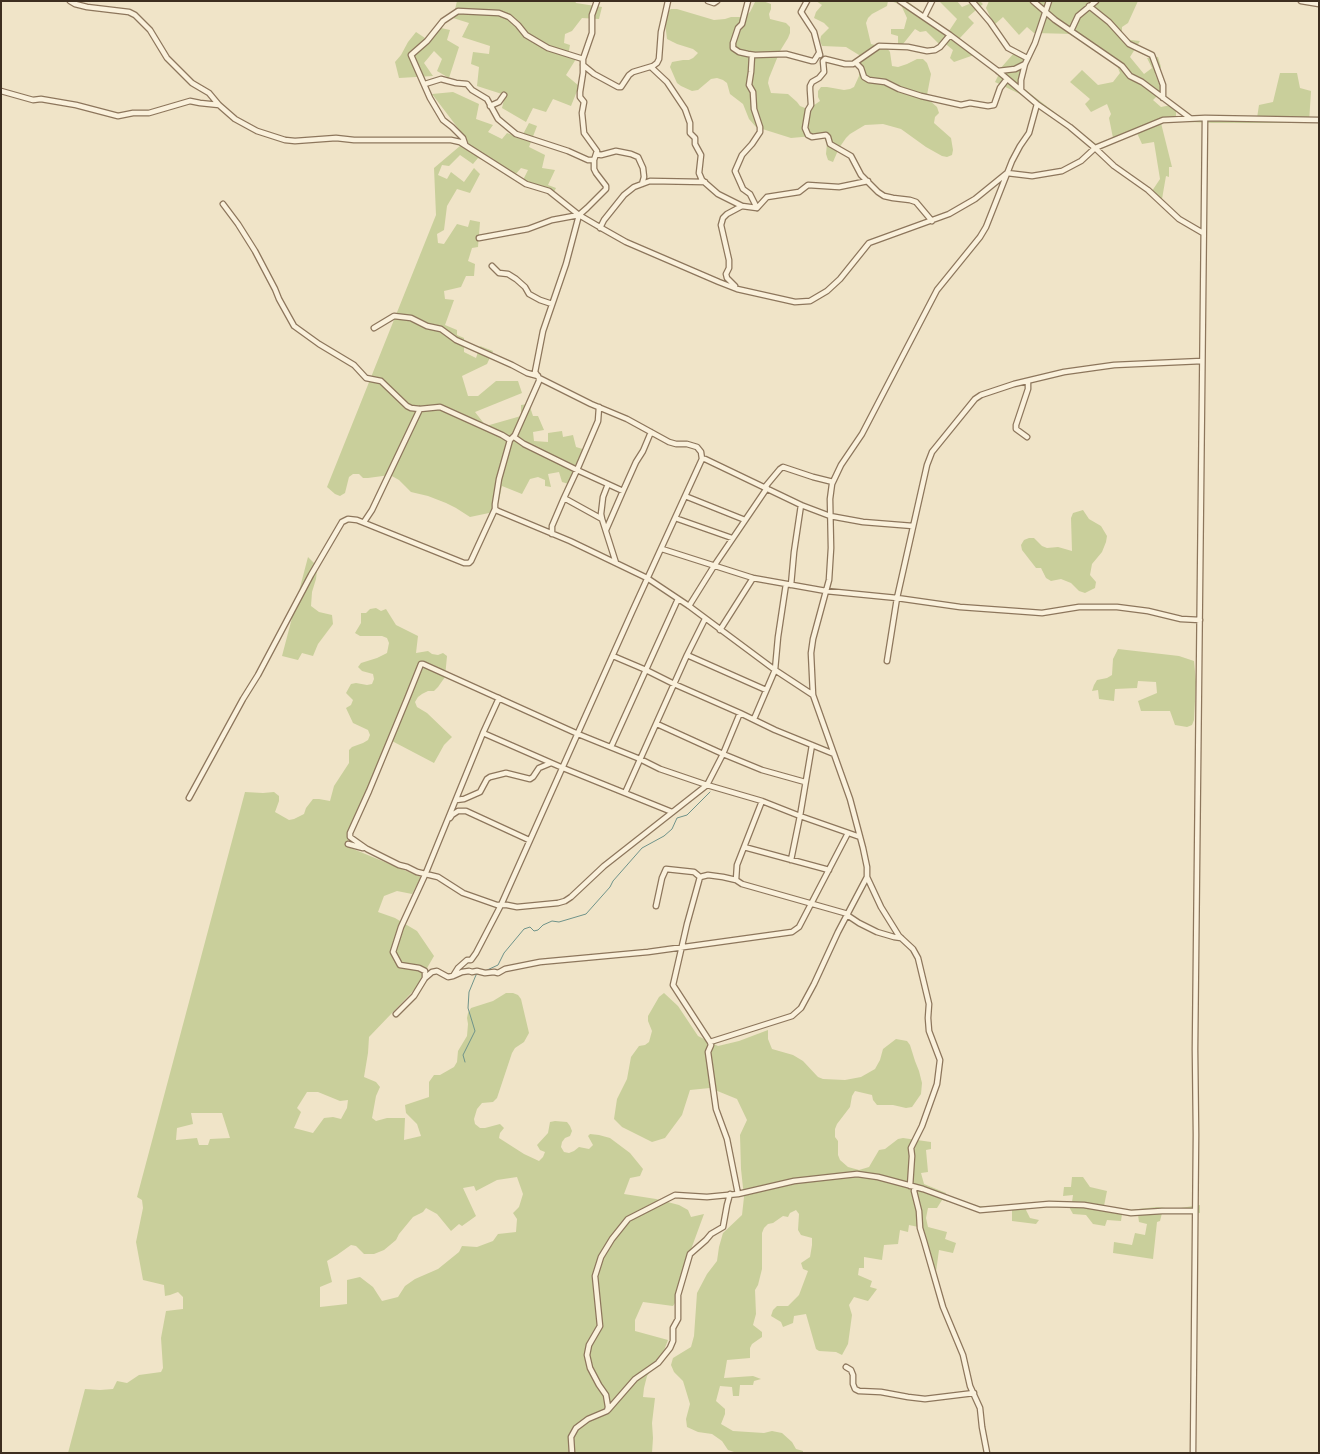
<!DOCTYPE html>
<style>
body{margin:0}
#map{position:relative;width:1320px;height:1454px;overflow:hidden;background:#f0e4c8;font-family:Merriweather,serif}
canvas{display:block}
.frame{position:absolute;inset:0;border:2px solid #3d2e20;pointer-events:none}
</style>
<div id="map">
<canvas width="1320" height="1454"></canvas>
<div class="frame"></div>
</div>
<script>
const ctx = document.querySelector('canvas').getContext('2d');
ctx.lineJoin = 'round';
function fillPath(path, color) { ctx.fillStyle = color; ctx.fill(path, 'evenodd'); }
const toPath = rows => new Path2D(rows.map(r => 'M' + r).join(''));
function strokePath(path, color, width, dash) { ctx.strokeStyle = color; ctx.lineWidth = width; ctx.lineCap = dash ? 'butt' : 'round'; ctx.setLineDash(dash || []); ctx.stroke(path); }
fillPath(toPath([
 [457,1,575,1,576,3,602,7,599,19,582,18,572,31,565,34,564,43,570,45,568,56,576,59,566,75,579,86,571,106,553,99,546,112,533,108,526,122,502,108,505,95,477,86,479,67,471,64,473,52,489,54,490,46,462,37,469,23,453,18],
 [757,1,763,1,771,4,771,9,769,14,770,19,786,23,790,27,790,33,788,38,780,51,769,78,768,83,771,93,788,94,797,102,800,106,805,108,810,108,820,101,818,97,818,91,821,87,827,87,844,90,850,89,854,87,859,76,859,55,846,47,822,46,820,41,821,36,829,28,824,23,814,18,816,12,822,5,816,1,888,1,887,6,872,14,868,18,866,23,871,44,887,48,890,52,892,66,898,67,907,64,917,59,923,59,927,63,931,74,927,95,929,100,937,107,939,113,935,117,934,123,951,138,953,150,952,155,947,157,942,156,926,147,901,129,883,124,865,125,850,134,846,138,839,148,833,162,828,160,826,154,827,143,824,138,813,136,791,138,756,127,749,119,743,104,730,94,727,83,723,80,717,78,711,79,698,90,692,91,681,86,677,83,670,67,672,62,683,60,689,60,693,58,698,53,693,49,677,44,667,39,665,23,667,12,671,9,677,9,714,20,725,19,731,17,742,17,747,15,750,12,755,2],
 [891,1,907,1,949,31,957,19,939,1,957,1,962,7,976,1,980,1,983,4,968,17,974,23,959,39,999,70,1014,53,1029,60,1023,72,1023,88,1096,144,1106,142,1113,138,1109,118,1111,114,1107,104,1091,112,1085,104,1090,99,1070,82,1082,70,1098,85,1113,82,1120,73,1114,58,1074,34,1034,33,1027,27,1019,35,1003,17,994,25,986,8,989,1,1138,1,1128,23,1122,27,1122,39,1140,41,1130,57,1144,74,1152,68,1147,58,1158,57,1161,67,1155,74,1162,91,1153,100,1161,107,1176,104,1176,117,1257,118,1259,105,1273,102,1280,73,1297,73,1300,88,1311,91,1309,123,1212,123,1166,121,1161,123,1172,167,1169,167,1169,177,1166,176,1162,199,1152,191,1160,179,1154,142,1142,144,1137,133,1096,151,1068,127,1042,111,1022,95,995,82,999,74,974,55,954,62,950,58,953,50,942,41,939,44,926,31,920,32,915,29,903,44,898,44,898,36,891,34,891,29,904,29,907,18,901,5],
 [441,28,450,30,447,40,459,47,449,78,437,71,442,59,434,51,424,63,433,76,399,78,395,62,401,55,408,42,416,32,428,40],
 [453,92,479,104,476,119,493,125,488,132,502,139,507,133,521,138,529,123,537,126,529,147,545,155,542,168,555,170,548,185,556,188,553,194,521,184,528,170,521,168,515,175,478,158,473,164,460,155,449,166,442,165,438,175,447,179,451,172,464,182,474,168,480,174,470,193,457,189,447,206,444,230,437,234,438,243,444,244,457,224,468,227,470,220,480,222,478,247,472,248,468,261,475,264,474,276,466,276,461,287,444,291,445,299,454,300,445,325,457,330,457,335,464,338,464,352,476,358,480,346,493,351,487,364,462,376,468,396,478,396,496,381,518,381,522,393,475,412,486,426,521,416,521,405,529,404,533,416,538,416,544,430,533,432,534,441,548,442,548,433,562,431,563,437,573,435,576,447,586,450,572,485,562,482,559,472,548,474,551,487,545,486,545,480,538,477,530,479,522,494,502,486,498,504,489,513,470,517,456,508,446,503,428,496,411,492,399,480,390,475,368,478,363,478,359,474,353,474,349,477,345,493,340,496,335,494,327,487,436,215,434,168,467,140,432,94],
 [1083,510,1089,519,1101,526,1107,536,1106,542,1102,552,1092,564,1090,575,1096,582,1095,588,1085,593,1079,591,1071,583,1061,579,1051,581,1046,578,1041,568,1036,568,1022,550,1021,545,1024,540,1029,538,1034,538,1042,546,1047,548,1058,547,1072,551,1071,518,1073,513],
 [308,557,316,565,317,570,316,579,312,592,311,606,319,612,332,615,333,624,318,644,313,656,302,653,298,660,282,656],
 [376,608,381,611,386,609,396,625,418,636,416,653,428,651,432,654,438,655,443,653,447,656,445,677,438,687,434,691,428,691,422,694,418,697,415,702,417,707,427,713,452,737,444,745,434,763,392,741,346,846,421,877,412,894,397,891,384,896,378,912,395,918,417,931,434,956,415,989,369,1037,368,1053,364,1077,376,1082,380,1087,376,1096,372,1118,376,1121,387,1118,405,1118,404,1140,421,1136,417,1124,406,1113,405,1105,429,1097,429,1082,434,1075,440,1075,454,1067,457,1062,458,1051,467,1036,468,1024,467,1018,468,1013,471,1008,493,1001,506,993,513,993,518,995,521,999,529,1033,524,1042,515,1048,512,1053,497,1098,493,1102,482,1103,477,1109,474,1119,475,1124,480,1128,485,1128,500,1124,504,1128,500,1133,499,1138,524,1154,539,1161,543,1157,545,1152,540,1150,537,1145,548,1133,550,1122,555,1121,567,1122,570,1126,572,1131,570,1136,565,1138,562,1142,561,1147,564,1152,569,1153,574,1151,579,1147,589,1149,593,1145,588,1136,590,1134,599,1135,610,1138,630,1153,643,1169,640,1176,630,1178,624,1194,656,1199,679,1205,688,1210,691,1217,704,1214,682,1274,675,1298,675,1303,673,1306,643,1302,635,1320,635,1331,668,1340,663,1353,647,1376,644,1388,643,1397,655,1398,652,1423,653,1438,652,1453,68,1453,85,1389,100,1390,113,1389,117,1381,127,1383,139,1375,161,1372,163,1368,161,1338,166,1311,183,1309,183,1297,178,1292,170,1295,165,1296,164,1285,143,1280,136,1242,143,1208,142,1200,137,1197,245,792,263,793,274,792,279,796,279,801,275,812,289,820,294,819,304,814,306,808,313,799,319,799,330,801,334,786,349,763,349,750,352,747,363,743,368,740,370,735,368,730,353,723,346,708,351,705,353,700,346,693,351,684,356,683,367,685,372,684,374,679,373,674,362,671,358,667,361,663,377,658,387,653,389,643,387,638,382,636,360,636,355,633,361,623,361,613,366,613,370,609],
 [307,1092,318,1092,340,1101,348,1100,347,1108,341,1119,333,1117,324,1118,313,1133,294,1128,301,1112,297,1108],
 [191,1113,222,1113,230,1138,210,1139,208,1145,199,1145,197,1138,176,1140,177,1128,193,1124],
 [517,1177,523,1194,519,1207,513,1213,517,1219,516,1232,498,1234,493,1241,477,1247,462,1246,459,1252,438,1269,415,1279,405,1286,398,1297,382,1301,373,1287,360,1277,347,1280,347,1304,320,1307,320,1287,332,1282,327,1261,337,1255,351,1245,356,1246,364,1254,374,1254,384,1250,396,1240,399,1234,413,1217,423,1212,426,1208,437,1214,451,1231,459,1224,462,1226,476,1216,463,1188,474,1186,476,1191,497,1180],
 [1118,649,1179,656,1194,661,1196,682,1194,720,1192,725,1187,727,1175,725,1170,711,1141,711,1138,701,1157,693,1156,682,1138,681,1137,688,1115,689,1114,701,1099,699,1098,690,1092,691,1094,685,1097,680,1107,678,1112,675,1113,659],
 [664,993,678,1006,698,1036,718,1046,739,1041,768,1030,768,1039,772,1049,793,1055,803,1061,818,1077,823,1079,845,1080,861,1077,875,1069,880,1060,883,1049,896,1039,907,1041,910,1045,915,1061,919,1071,922,1083,921,1094,912,1107,906,1108,893,1105,877,1105,873,1100,872,1095,855,1091,852,1096,850,1107,837,1124,835,1129,835,1137,838,1141,838,1155,840,1160,848,1167,859,1170,869,1167,879,1150,885,1149,898,1139,903,1138,931,1142,931,1149,926,1150,928,1172,921,1173,924,1184,946,1193,945,1195,978,1206,1004,1207,1016,1204,1072,1202,1073,1195,1063,1196,1064,1187,1071,1187,1072,1177,1083,1177,1090,1187,1107,1191,1104,1206,1129,1210,1157,1207,1174,1209,1200,1205,1200,1213,1183,1212,1162,1213,1160,1221,1157,1222,1153,1259,1113,1253,1114,1242,1132,1245,1135,1233,1145,1235,1147,1224,1139,1222,1138,1215,1122,1214,1121,1221,1107,1220,1105,1226,1093,1224,1086,1215,1073,1214,1068,1205,1027,1207,1026,1210,1030,1218,1039,1220,1036,1224,1012,1221,1012,1208,980,1210,942,1200,937,1208,928,1208,926,1218,928,1227,947,1232,945,1239,956,1243,953,1253,939,1250,936,1272,923,1228,909,1225,908,1232,900,1230,898,1244,884,1245,882,1260,864,1257,864,1268,859,1268,858,1275,872,1281,870,1287,877,1289,868,1301,854,1297,849,1305,852,1315,848,1344,842,1355,836,1352,819,1351,816,1349,806,1314,794,1316,793,1323,783,1327,781,1322,771,1316,773,1310,777,1306,788,1306,799,1295,808,1271,803,1269,801,1263,810,1257,812,1245,812,1238,801,1235,798,1230,799,1214,796,1210,790,1213,788,1217,783,1216,773,1223,768,1224,764,1228,762,1233,762,1269,758,1285,755,1290,756,1314,753,1325,762,1332,762,1337,752,1344,750,1348,750,1358,727,1360,724,1378,753,1376,761,1379,754,1381,753,1385,740,1385,739,1396,733,1396,732,1387,720,1386,716,1401,725,1409,725,1414,721,1424,733,1431,764,1433,772,1431,782,1433,792,1442,796,1449,803,1451,803,1453,737,1453,728,1450,722,1441,712,1434,698,1432,687,1427,686,1419,690,1404,683,1381,674,1372,671,1365,673,1358,691,1347,694,1336,697,1293,707,1274,717,1261,719,1247,723,1233,742,1215,744,1197,741,1169,740,1135,747,1120,737,1099,710,1088,690,1090,682,1115,665,1138,652,1142,622,1127,614,1119,617,1099,627,1079,631,1057,639,1046,645,1045,649,1042,652,1031,648,1021,648,1016,659,997]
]), '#c9cf9b');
strokePath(toPath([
 [485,971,498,965,504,953,524,929,530,927,534,931,538,930,543,925,552,921,559,922,586,914,610,887,613,881,642,848,664,836,672,829,677,818,687,815,710,792],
 [465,1062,463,1055,475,1031,468,1008,469,992,476,975,479,973]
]), '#6f938a', 1);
const minor = toPath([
 [70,1,75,4,87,7,129,12,135,15,150,30,167,58,192,83,209,93,219,105,235,119,257,131,285,140,295,141,336,138,354,140,451,140,460,142,526,184,549,191,579,215,603,229,626,242,719,282,737,289,795,302,810,301,827,291,840,279,869,243,949,214,975,199,1007,173,1032,176,1062,171,1081,161,1095,148,1163,120,1205,118,1319,120],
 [708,1,714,3,717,1],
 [748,1,742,24,738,28,733,43,733,48,739,52,748,54,755,55,786,54,812,61,814,61,819,53],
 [807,1,801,12,814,32,820,55],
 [900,1,950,35,998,71,1037,104,1070,127,1095,148,1114,166,1148,190,1179,219,1203,233],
 [972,1,990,22,1008,48,1027,58],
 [1033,1,1055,20,1122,66,1130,76,1142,82,1190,118],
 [1301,1,1319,4],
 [1089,6,1109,22,1129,44,1152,55,1163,85,1163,98],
 [924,17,932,1],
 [1071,31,1078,16,1096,1],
 [752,55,751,72,749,85,753,92,754,109,760,127,760,132,752,144,742,155,735,171,743,189,750,194,757,208],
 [856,63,861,68,864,77,869,80,885,82,899,89,921,96,961,105,970,103,988,106,994,105,1000,88,1007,79],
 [583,65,594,74,618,87,621,87,629,75,633,72,653,66,657,63,659,59,661,32,668,1],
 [651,67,667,82,685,109,690,123,690,133,695,138,695,144,701,155,699,173,702,180,718,194,742,206,757,208,767,197,799,192,808,185,839,187,868,181],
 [998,71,1015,69,1025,64],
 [425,84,441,79,456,83,467,84,472,90,487,99,498,119,516,134,568,151,588,160,594,160],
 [1021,90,1021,80,1025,64,1035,43,1049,1],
 [1,91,33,100,41,99,76,105,118,116,133,113,149,113,190,101,200,103,219,105],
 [490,106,499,102,504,95],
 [465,144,463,138,452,127,443,120,430,98,411,55,427,41,443,21,458,11,499,13,509,17,518,25,526,35,548,48,583,59],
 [597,154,601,155,616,151,631,154,638,157,643,168,644,177,642,184],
 [223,204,238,224,255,251,275,289,279,299,294,326,319,344,354,365,366,378,381,381,407,406,411,408,420,409,440,407,502,435,510,440],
 [932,221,916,202,910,200,893,198,884,196,878,192,861,175,851,156,830,144,828,137,826,135,812,137,808,135,805,128,808,110,811,105,810,90,810,86,812,82,819,78,824,72,823,61,825,59,845,64,853,64,879,46,908,47,927,51,935,50,940,47,950,35],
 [600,228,604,220,624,195,634,187,650,181,705,182],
 [479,238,528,229,552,220,579,215,587,208,606,189,606,186,596,173,594,169,594,160,597,151,584,133,582,113,584,102,580,97,580,92,583,73,583,59,592,33,592,15,597,1],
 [492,266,499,273,508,274,516,279,525,287,529,294,540,300,552,304],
 [735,286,727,278,726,274,729,268,729,260,721,225,723,218,727,214,742,206],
 [374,328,394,316,411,318,427,326,441,329,456,340,512,365,527,373,538,376],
 [514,437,524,444,577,470,598,421,599,407],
 [1027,437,1016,429,1016,425,1028,389,1028,381],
 [702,459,705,459,801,505,830,516,863,522,913,526],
 [765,487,780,469,783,467,813,477,833,482],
 [685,496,745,520],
 [564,498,577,470,623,491,636,462,643,451,651,432],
 [495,509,498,511,570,541,647,578,689,606,775,670,813,695],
 [675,518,732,538],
 [602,519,601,514,603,497,608,484],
 [364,522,372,510,420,409],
 [606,530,623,491],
 [552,534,552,526,564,498,602,519,616,563],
 [662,549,753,578,826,591,897,598,960,607,1029,612,1042,613,1079,607,1117,607,1148,611,1181,619,1200,620],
 [791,585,794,552,801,505],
 [689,606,714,566,767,488],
 [720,630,753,578],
 [687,655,766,690],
 [613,656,646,670,674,684,740,713,775,730,834,754],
 [887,661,897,598,927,465,932,452,975,399,981,395,1014,384,1064,372,1114,365,1202,361],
 [740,713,723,754,707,785,604,866,571,897,565,901,558,903,517,907,507,905,497,905,463,893,438,877,417,872,407,867,399,865,367,849,350,837,350,833,369,791,407,699,421,664,423,664,578,734,640,759,660,769,707,785,762,801,800,816,860,837],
 [754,719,775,670,778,637,786,584],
 [657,724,723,754,762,770,805,782],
 [483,733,563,768,672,812],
 [611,747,678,599],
 [625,793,687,655,705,619],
 [189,798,243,699,258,675,311,575,342,522,348,519,357,520,464,563,469,563,471,561,495,509,495,504,499,479,510,440,515,435,539,381,539,378,535,372,543,331,566,264,579,215],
 [456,800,464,799,480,792,487,779,490,777,506,773,530,779,533,777,539,768,551,763],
 [450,818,452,815,458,811,466,811,529,840],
 [348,844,363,848],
 [744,847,829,870],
 [791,860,800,816,812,745],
 [867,877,881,907,899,936,913,949,918,958,929,1004,928,1018,929,1031,940,1060,937,1084,922,1126,911,1148,912,1156,910,1186],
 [736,880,737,865,762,801],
 [656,906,662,878,666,869,694,872,700,877],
 [847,915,859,923,877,932,894,937,901,938],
 [453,976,462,972,469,971,472,972,477,971,485,973,494,972,498,973,505,969,540,962,648,952,792,932,799,927,848,833],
 [425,978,425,971,419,968,400,965,393,952,401,927,425,875,483,733,499,698],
 [396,1014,414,996,425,978,432,972,437,971,448,977,453,976,458,968,467,960,471,960,476,953,501,905,632,612,702,459,701,452,697,447,687,444,676,444,669,442,627,419,591,404,539,378],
 [710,1042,792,1016,801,1008,814,984,838,932,867,877,867,867,863,848,850,799,813,695,811,653,813,639,829,580,831,548,830,499,832,484,841,465,862,434,937,290,980,237,986,227,1012,161,1020,146,1029,133,1037,104],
 [915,1187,914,1191,919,1211,920,1228,924,1241,943,1307,963,1355,970,1386,980,1408,982,1427,987,1453],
 [738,1194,727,1139,716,1109,708,1052,711,1045,710,1042,673,985,687,924,700,877,708,875,723,877,736,880,742,884,848,914],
 [846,1367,851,1370,853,1375,853,1384,855,1389,859,1391,881,1392,908,1397,925,1399,974,1393],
 [608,1410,635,1379,658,1363,670,1348,673,1341,673,1328,678,1319,678,1295,690,1254,706,1240,711,1234,723,1227,727,1205,730,1194],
 [572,1453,571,1437,576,1428,588,1419,607,1411,608,1407,606,1395,599,1385,590,1368,587,1355,589,1345,600,1326,595,1276,601,1257,612,1239,628,1219,675,1195,707,1197,738,1194,794,1181,857,1174,878,1177,923,1189,980,1210,1049,1204,1084,1205,1131,1213,1162,1211,1195,1211],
 [1193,1453,1196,1135,1195,1049,1205,118]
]);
strokePath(minor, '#8d765c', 7);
strokePath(minor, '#faf1dc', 4.5);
</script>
